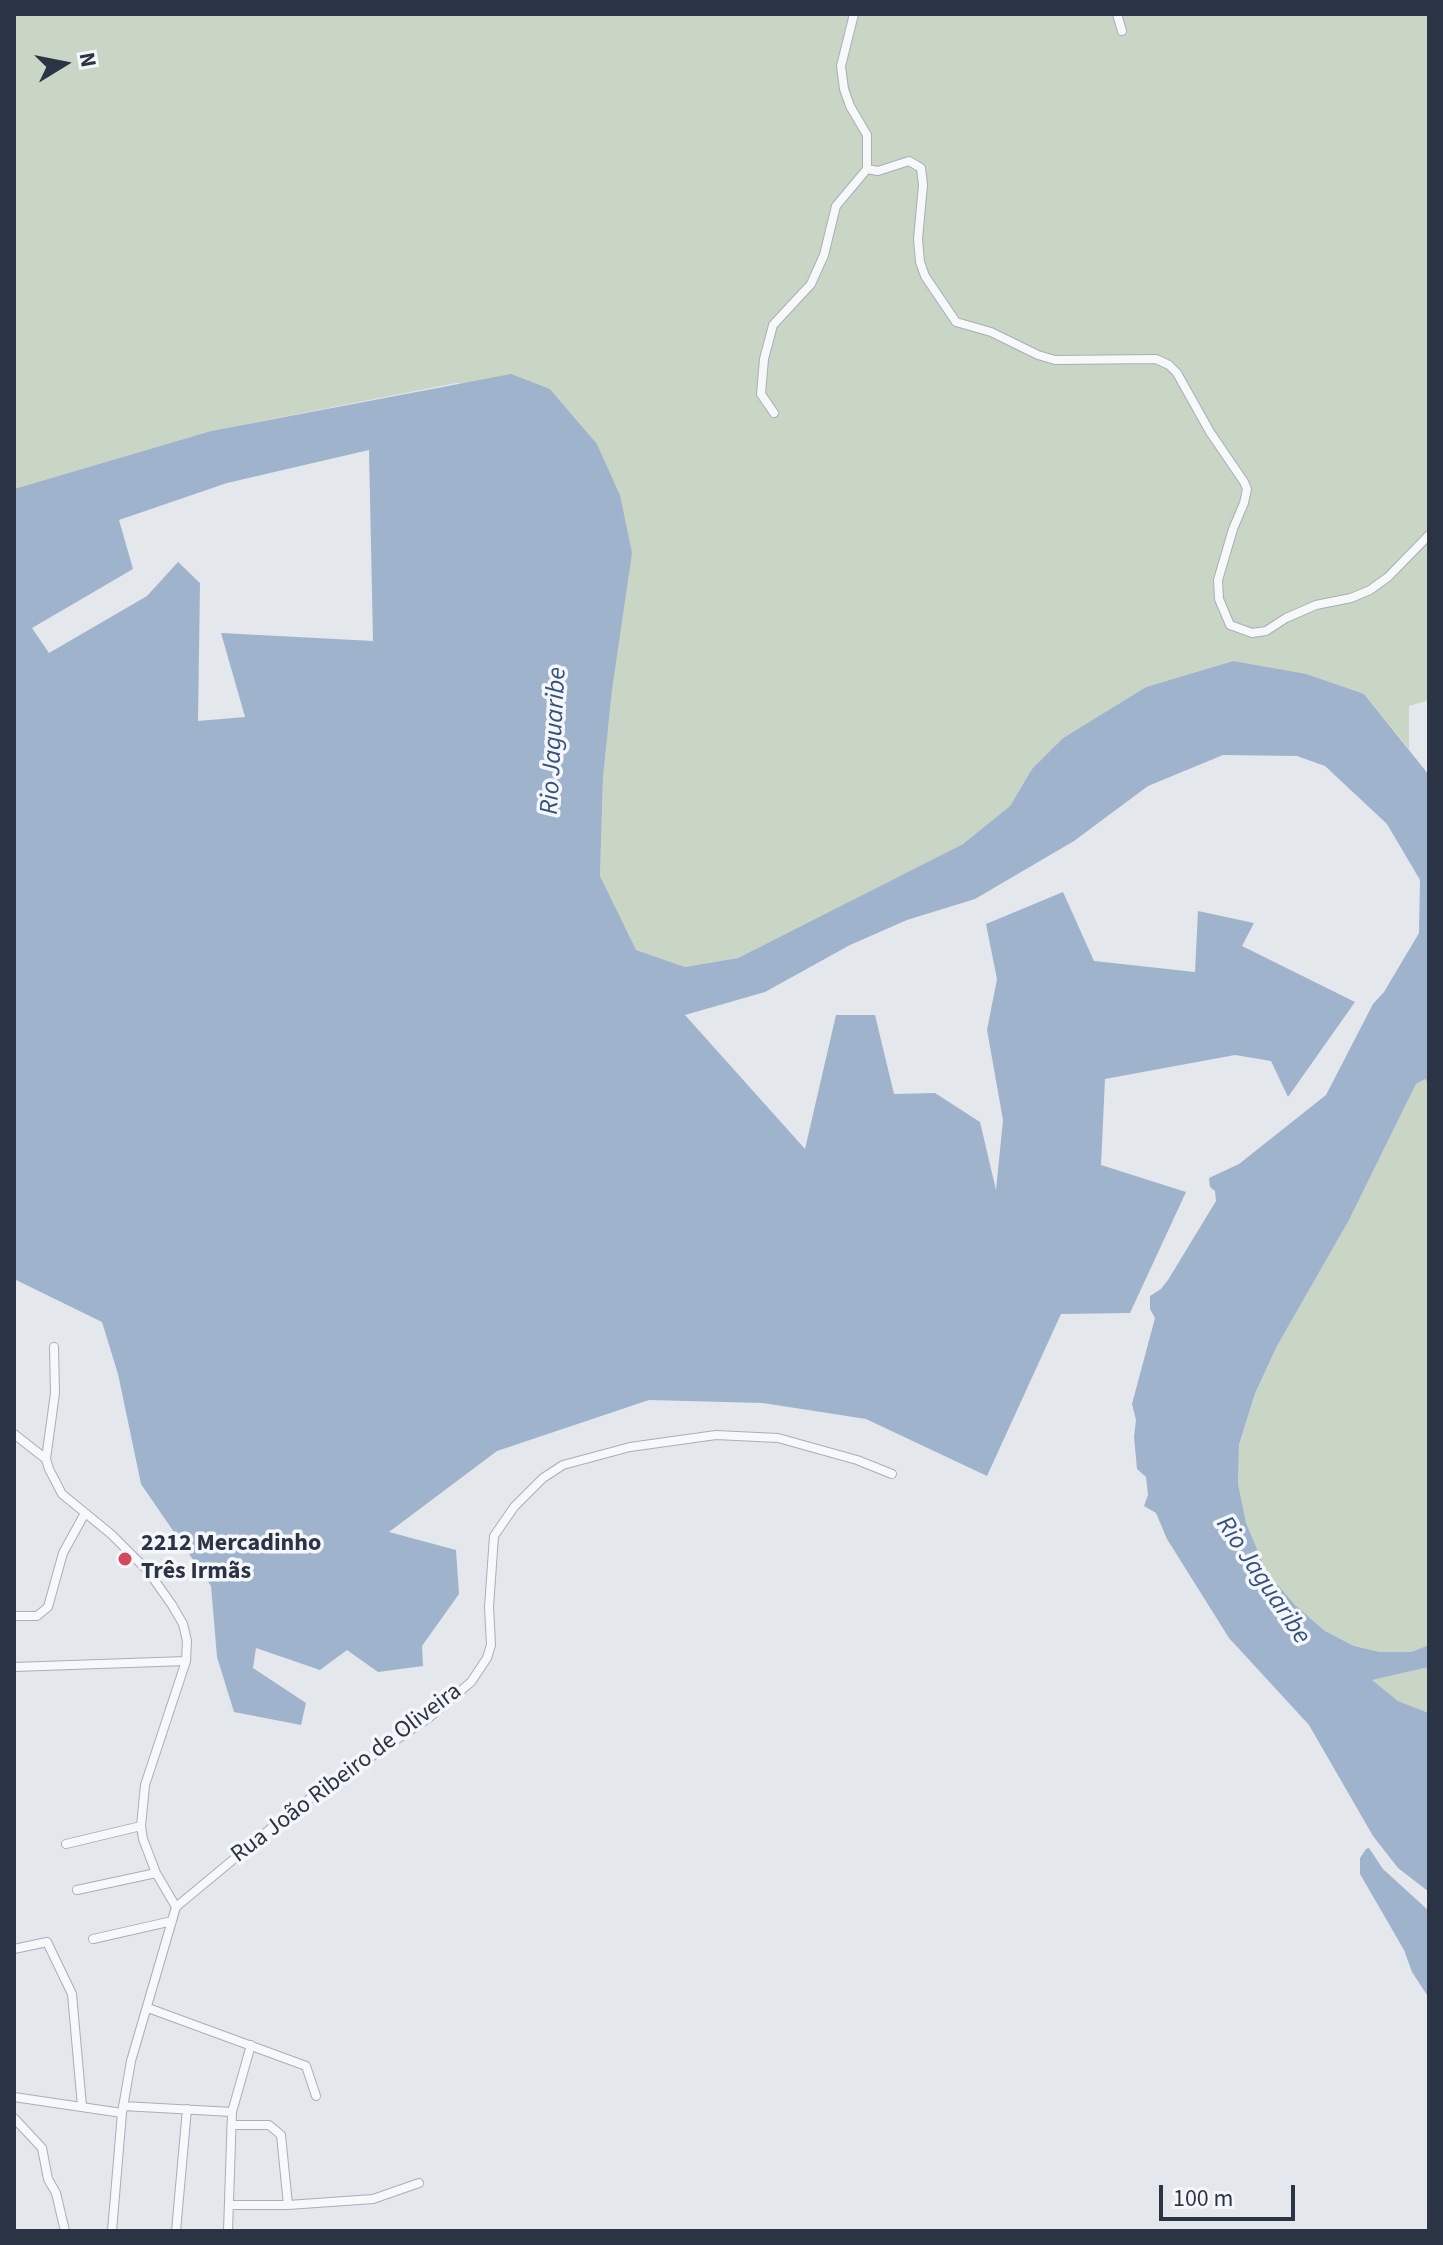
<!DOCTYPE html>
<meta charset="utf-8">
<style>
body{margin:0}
#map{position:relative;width:1443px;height:2245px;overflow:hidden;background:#e4e7ec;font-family:"Source Sans 3",sans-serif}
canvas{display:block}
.frame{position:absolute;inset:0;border:16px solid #2b3445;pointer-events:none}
.north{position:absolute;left:24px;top:24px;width:80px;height:80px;-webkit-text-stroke:6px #f4f6f9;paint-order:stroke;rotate:80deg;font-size:22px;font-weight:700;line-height:32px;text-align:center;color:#2b3445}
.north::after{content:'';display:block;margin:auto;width:28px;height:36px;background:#2b3445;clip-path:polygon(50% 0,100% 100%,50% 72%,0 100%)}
.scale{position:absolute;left:1159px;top:2185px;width:136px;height:36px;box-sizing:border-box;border:4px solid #2b3445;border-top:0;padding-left:10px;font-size:24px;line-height:28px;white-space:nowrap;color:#2b3445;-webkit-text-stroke:6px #f4f6f9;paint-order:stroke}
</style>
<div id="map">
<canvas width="1443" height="2245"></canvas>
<div class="frame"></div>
<div class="north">N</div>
<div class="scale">100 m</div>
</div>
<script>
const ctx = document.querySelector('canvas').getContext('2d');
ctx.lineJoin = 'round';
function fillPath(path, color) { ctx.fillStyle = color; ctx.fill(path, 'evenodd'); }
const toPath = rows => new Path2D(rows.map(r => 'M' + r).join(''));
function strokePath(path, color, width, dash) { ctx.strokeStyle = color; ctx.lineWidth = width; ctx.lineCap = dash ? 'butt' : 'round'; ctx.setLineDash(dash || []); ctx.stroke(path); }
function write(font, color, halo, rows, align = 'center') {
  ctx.font = font + ' "Source Sans 3",sans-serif'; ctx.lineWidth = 7; ctx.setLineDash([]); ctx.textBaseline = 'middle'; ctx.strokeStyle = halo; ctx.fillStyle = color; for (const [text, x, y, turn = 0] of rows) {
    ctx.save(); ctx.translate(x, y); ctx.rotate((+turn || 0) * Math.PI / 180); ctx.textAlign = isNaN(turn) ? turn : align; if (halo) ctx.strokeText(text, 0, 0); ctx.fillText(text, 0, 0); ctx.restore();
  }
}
fillPath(toPath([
 [14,14,1429,14,1429,700,1409,706,1409,749,1364,694,1233,661,1146,687,1063,738,1032,769,1010,806,963,844,738,958,685,967,635,950,600,876,603,778,612,690,620,495,597,444,550,389,456,383,211,431,14,489],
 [1425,1079,1429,1085,1429,1645,1411,1652,1380,1652,1354,1646,1325,1631,1295,1605,1266,1571,1245,1523,1238,1484,1239,1446,1255,1395,1277,1346,1349,1220,1416,1084],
 [1429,1667,1429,1713,1398,1701,1371,1680]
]), '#c9d6c5');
fillPath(toPath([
 [511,374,550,389,597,444,620,495,632,553,612,690,603,778,600,876,636,950,685,967,738,958,963,844,1010,806,1032,769,1063,738,1146,687,1233,661,1306,674,1364,694,1429,775,1429,1085,1425,1079,1416,1084,1349,1220,1277,1346,1255,1394,1239,1445,1238,1484,1246,1523,1266,1571,1295,1605,1325,1631,1354,1646,1380,1652,1411,1652,1429,1645,1429,1667,1372,1680,1398,1701,1429,1713,1429,1892,1398,1868,1373,1836,1309,1725,1229,1638,1167,1539,1156,1513,1144,1506,1148,1495,1146,1477,1137,1469,1134,1437,1136,1420,1132,1404,1155,1318,1150,1309,1150,1296,1161,1289,1168,1280,1216,1201,1215,1191,1210,1187,1209,1178,1239,1164,1326,1095,1373,1004,1384,992,1419,933,1420,880,1387,824,1325,766,1297,756,1223,755,1148,786,1074,841,975,899,907,920,850,945,765,992,685,1015,805,1149,836,1015,875,1015,894,1094,935,1093,980,1122,996,1190,1003,1120,987,1030,997,979,986,924,1063,892,1094,961,1195,972,1198,911,1254,923,1242,946,1355,1002,1288,1097,1271,1061,1235,1055,1105,1079,1101,1165,1186,1192,1130,1313,1061,1314,987,1476,866,1419,763,1403,649,1400,497,1451,389,1532,456,1550,459,1594,422,1646,423,1666,378,1672,347,1650,320,1670,256,1648,253,1668,306,1703,301,1725,234,1712,217,1657,211,1586,141,1484,118,1374,102,1322,14,1279,14,489,211,431],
 [369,450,373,641,221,633,245,717,198,721,200,583,178,562,147,596,49,653,32,628,133,569,119,520,227,483],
 [1369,1848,1383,1869,1429,1911,1429,1998,1412,1972,1404,1950,1360,1874,1360,1858,1366,1849]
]), '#9fb4cc');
const street = toPath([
 [854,14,841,66,844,89,850,106,867,135,867,169,878,171,909,161,921,168,923,185,918,239,920,262,925,276,956,322,991,332,1038,355,1055,360,1156,359,1169,365,1177,373,1210,432,1244,482,1247,489,1244,503,1233,529,1218,580,1219,599,1230,625,1252,633,1266,631,1286,618,1316,605,1351,598,1370,590,1388,577,1429,535],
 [1117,14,1122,31],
 [774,413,761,394,764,359,773,325,811,284,824,255,836,206,867,169],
 [54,1347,55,1393,46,1459,49,1469,62,1494,111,1534,148,1571,172,1605,183,1624,187,1641,186,1661,145,1785,141,1826,143,1839,156,1873,176,1907,131,2061,122,2113,112,2231],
 [14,1434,46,1459],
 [14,1616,37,1616,48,1607,63,1553,85,1513],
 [14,1667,186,1661],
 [66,1844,141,1826],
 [77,1890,156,1873],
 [176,1907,293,1810,431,1716,471,1682,487,1658,491,1645,489,1607,494,1536,514,1507,543,1478,563,1465,630,1447,716,1435,778,1438,857,1460,892,1474],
 [93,1939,172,1921],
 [14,1949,47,1942,72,1994,82,2106],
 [148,2008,306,2066,316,2096],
 [14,2097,122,2113],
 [123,2106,232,2112],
 [14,2118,42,2148,48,2179,56,2193,65,2231],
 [232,2125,269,2125,281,2135,288,2205],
 [231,2205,288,2205,373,2199,419,2183],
 [176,2231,187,2109],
 [228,2231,232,2112,251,2045]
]);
strokePath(street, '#a9aeb7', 10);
strokePath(street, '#f7f8fa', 8);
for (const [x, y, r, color] of [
 [125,1559,8,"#d1495b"]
]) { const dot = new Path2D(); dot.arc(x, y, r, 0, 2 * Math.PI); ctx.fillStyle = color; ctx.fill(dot); strokePath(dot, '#f4f6f9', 3); }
write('bold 24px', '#2b3445', '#f4f6f9', [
 ["2212 Mercadinho",141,1545],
 ["Três Irmãs",141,1573]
], 'left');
write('24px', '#2b3445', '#f4f6f9', [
 ["Rua João Ribeiro de Oliveira",347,1774,-37]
]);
write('italic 26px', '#34527a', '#f4f6f9', [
 ["Rio Jaguaribe",555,741,-87],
 ["Rio Jaguaribe",1262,1581,56]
]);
</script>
